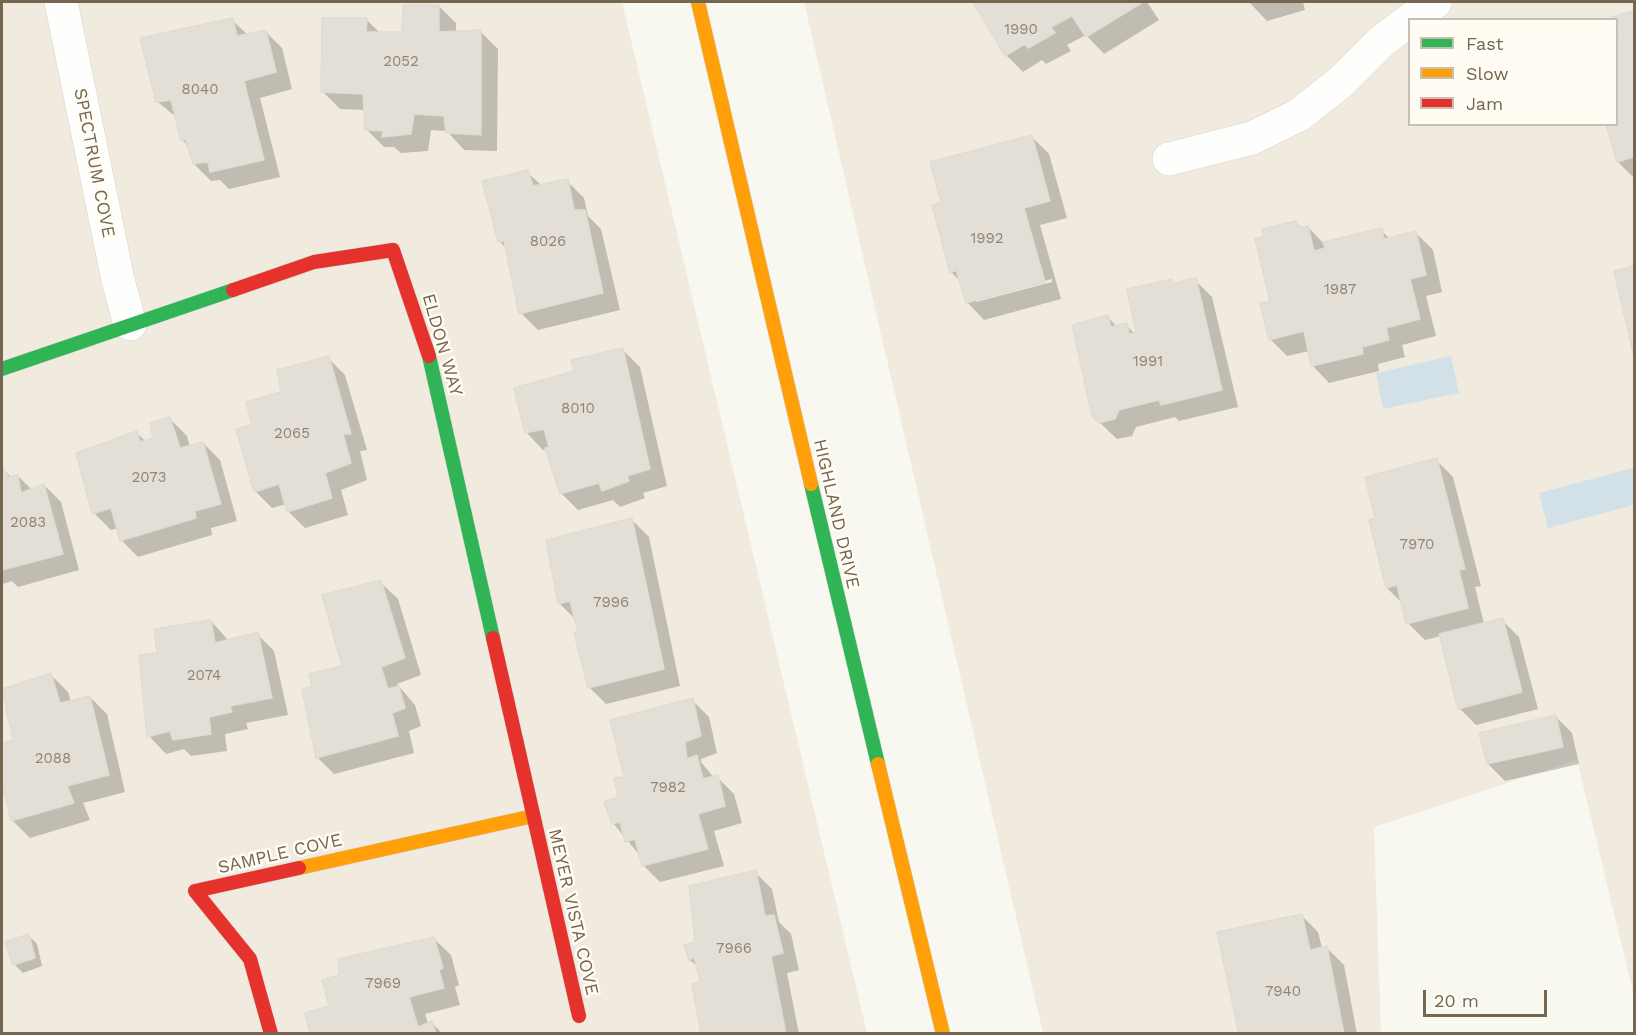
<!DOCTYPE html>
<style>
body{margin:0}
#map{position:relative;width:1636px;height:1035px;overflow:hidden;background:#f8f7f0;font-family:"Work Sans",sans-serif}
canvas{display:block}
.frame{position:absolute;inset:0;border:3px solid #756651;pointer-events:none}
.legend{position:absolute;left:1408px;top:18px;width:210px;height:108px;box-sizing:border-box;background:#fefcf3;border:2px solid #c7c0b2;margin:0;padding:8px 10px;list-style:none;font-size:18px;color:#756651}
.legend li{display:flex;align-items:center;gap:12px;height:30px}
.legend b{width:30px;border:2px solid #c7c0b2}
.scale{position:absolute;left:1423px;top:990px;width:124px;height:27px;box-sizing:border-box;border:3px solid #756651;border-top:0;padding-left:8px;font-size:18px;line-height:21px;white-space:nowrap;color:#756651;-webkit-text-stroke:4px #fefcf3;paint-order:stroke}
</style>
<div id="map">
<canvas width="1636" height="1035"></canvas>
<div class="frame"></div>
<ul class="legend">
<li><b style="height:8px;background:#30b455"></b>Fast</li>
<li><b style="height:8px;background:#ff9f0a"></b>Slow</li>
<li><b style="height:8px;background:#e5322d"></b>Jam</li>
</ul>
<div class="scale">20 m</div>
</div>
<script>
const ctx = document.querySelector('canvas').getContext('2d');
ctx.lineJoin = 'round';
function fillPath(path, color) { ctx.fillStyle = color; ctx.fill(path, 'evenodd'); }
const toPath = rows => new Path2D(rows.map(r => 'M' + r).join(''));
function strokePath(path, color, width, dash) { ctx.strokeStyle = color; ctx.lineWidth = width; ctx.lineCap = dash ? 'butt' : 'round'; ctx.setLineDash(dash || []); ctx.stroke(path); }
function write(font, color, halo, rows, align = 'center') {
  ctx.font = font + ' "Work Sans",sans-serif'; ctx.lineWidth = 5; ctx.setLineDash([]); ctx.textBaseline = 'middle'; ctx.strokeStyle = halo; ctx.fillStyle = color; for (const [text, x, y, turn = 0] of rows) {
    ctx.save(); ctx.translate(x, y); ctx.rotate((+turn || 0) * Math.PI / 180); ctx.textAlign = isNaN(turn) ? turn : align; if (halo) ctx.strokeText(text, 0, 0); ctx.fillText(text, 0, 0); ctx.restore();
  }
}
fillPath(toPath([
 [2,2,622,2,867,1033,2,1034],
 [804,2,1634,2,1634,996,1577,760,1374,827,1381,1033,1043,1033],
 [1410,20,1616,20,1616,124,1410,124]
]), '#f0ebde');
fillPath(toPath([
 [1451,356,1459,393,1383,409,1376,373],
 [1633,468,1634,505,1548,528,1539,493]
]), '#d2e1e8');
fillPath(toPath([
 [974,2,1147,2,1159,20,1104,54,1086,35,1067,45,1071,51,1046,64,1042,60,1023,72,1006,55],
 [1249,2,1303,2,1305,10,1267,21],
 [439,6,456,23,456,33,481,32,498,49,497,151,464,150,447,131,431,130,428,151,401,153,394,147,384,147,366,129,365,110,340,109,323,92,366,19,381,34,404,33],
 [1634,12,1634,178,1618,162,1616,124,1621,44,1614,18],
 [232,20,248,35,265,31,282,48,292,89,260,98,280,177,229,189,220,180,211,181,194,164,189,147,182,140,177,118,158,102],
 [1032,137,1049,154,1067,218,1040,225,1061,299,984,320,967,302,961,282,951,272,943,203],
 [1052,279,1052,282,976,302,976,299],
 [527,172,542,186,567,181,584,198,588,216,601,229,620,310,538,330,521,313,508,250,500,242],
 [1296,223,1302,229,1308,227,1324,244,1381,230,1390,239,1416,233,1433,250,1442,292,1426,296,1436,336,1402,345,1405,357,1378,364,1379,371,1329,383,1312,365,1309,351,1287,356,1270,339,1272,302],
 [1634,268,1634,351,1615,272],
 [1195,280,1212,297,1238,407,1179,421,1175,417,1136,427,1132,436,1117,439,1093,416,1108,317,1117,327,1126,325,1138,337,1171,281,1175,284],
 [622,349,640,367,667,486,643,493,645,498,620,507,613,500,578,510,561,493,547,449,543,450,526,432,576,372],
 [328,358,345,375,367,450,360,451,367,480,341,490,348,515,305,528,288,511,286,504,272,508,255,491,253,426,282,393],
 [170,419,187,436,190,447,203,443,220,460,237,521,211,528,212,535,138,557,121,540,118,528,111,530,94,513,137,433,146,442,155,439],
 [1436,460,1453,477,1481,586,1475,587,1484,624,1502,620,1519,637,1538,709,1476,725,1459,708,1441,636,1425,640,1408,623,1402,603,1387,588,1371,521,1377,520],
 [2,468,12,478,18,476,32,490,44,485,61,502,79,570,18,587,12,581,2,584],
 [632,520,649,537,680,686,606,704,589,687,576,620,560,604],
 [380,582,398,599,421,675,397,684,415,705,421,726,409,731,414,753,334,774,317,757,314,687,344,667],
 [211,621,229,641,257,634,274,651,288,715,246,723,248,729,225,734,227,751,191,756,184,749,166,754,149,736,159,654],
 [51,675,68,692,71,702,90,697,107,714,125,792,83,803,90,820,30,838,13,821,2,776,2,745,14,741],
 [692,700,709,717,717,753,701,759,701,762,714,778,717,777,734,794,742,823,714,831,724,866,660,882,643,865,641,857,613,823,626,778],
 [1555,716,1572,733,1579,764,1505,781,1488,764],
 [755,872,772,889,779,922,791,934,799,970,787,973,799,1034,703,1034,702,982,699,968,690,960,686,946,697,943],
 [1301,915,1318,932,1322,948,1326,947,1344,965,1357,1034,1241,1034],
 [29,936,37,944,42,966,23,973,15,965,7,943],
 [433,938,451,955,459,985,455,987,460,1005,425,1014,428,1024,432,1023,443,1034,312,1034,330,1007]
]), '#0003');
const building = toPath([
 [973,2,1143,2,1086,37,1072,16,1051,27,1055,33,1028,48,1025,44,1005,56,973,2],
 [403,5,439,5,439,32,481,30,481,135,446,133,444,116,414,114,411,134,382,137,383,131,365,130,363,94,321,92,322,18,367,18,366,32,402,32,403,5],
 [1634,11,1634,157,1617,162,1606,124,1616,124,1616,44,1619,43,1616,20,1612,17,1634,11],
 [233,18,237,36,266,30,276,72,244,81,264,160,210,172,208,162,193,164,185,139,181,141,171,100,156,102,140,38,233,18],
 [1032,135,1050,201,1024,208,1045,282,966,303,956,270,950,273,932,205,941,202,930,162,1032,135],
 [528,170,533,186,568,179,574,210,585,210,603,293,519,314,504,241,498,242,482,181,528,170],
 [1296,221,1298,228,1308,226,1314,251,1325,248,1323,242,1382,228,1384,239,1416,231,1426,275,1410,279,1420,319,1386,328,1389,340,1362,347,1363,354,1311,366,1304,331,1269,340,1260,303,1270,301,1255,239,1264,236,1262,229,1296,221],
 [1634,266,1634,357,1614,271,1634,266],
 [1196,278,1222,390,1161,405,1159,400,1119,410,1115,419,1099,423,1092,416,1072,325,1108,315,1111,327,1127,323,1129,334,1136,333,1127,289,1172,279,1173,283,1196,278],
 [623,348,650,469,627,476,629,481,602,491,599,483,560,494,545,448,549,447,544,429,525,433,514,388,574,371,571,360,623,348],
 [329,356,351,434,343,434,351,463,325,473,332,498,287,512,279,484,254,492,236,429,252,425,246,402,281,392,277,370,329,356],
 [170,417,180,448,203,442,221,504,195,511,196,518,120,541,111,508,92,514,76,453,137,431,140,442,153,438,150,423,170,417],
 [1437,458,1465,569,1459,570,1468,608,1406,624,1397,585,1386,588,1369,520,1375,518,1365,477,1437,458],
 [2,466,8,477,18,475,21,493,44,484,63,554,2,570,2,466],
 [632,518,664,669,588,688,574,633,578,632,570,601,558,604,546,540,632,518],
 [381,580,405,658,381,667,388,689,399,686,405,708,392,713,398,736,316,758,302,689,312,686,309,674,342,666,322,595,381,580],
 [1503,618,1522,692,1458,709,1439,634,1503,618],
 [211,620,215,643,258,632,272,698,230,706,232,712,209,717,211,734,173,740,170,731,147,737,139,655,157,653,154,629,211,620],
 [51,673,60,703,90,696,109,775,67,786,74,803,11,821,2,782,2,743,13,740,2,689,51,673],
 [693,698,701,736,685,742,687,759,697,755,703,779,718,775,725,806,698,814,708,849,642,866,635,839,625,842,620,822,612,824,604,802,618,797,614,778,624,777,610,720,693,698],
 [1556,715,1563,747,1487,764,1479,733,1556,715],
 [756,870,765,916,774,915,783,953,771,956,786,1034,701,1034,692,984,700,981,694,957,689,960,684,945,695,942,689,886,756,870],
 [1302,914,1310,950,1327,946,1344,1034,1239,1034,1217,932,1302,914],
 [29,934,35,958,13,965,5,942,29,934],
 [434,937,443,968,439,970,444,988,409,997,418,1027,432,1021,436,1034,310,1034,305,1013,329,1006,322,980,339,975,338,959,434,937]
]);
fillPath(building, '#e3dfd6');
strokePath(building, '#e1dcd2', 1.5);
const street = toPath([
 [61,2,118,280,130,324],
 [1410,20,1435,2],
 [1169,159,1252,138,1299,115,1342,81,1382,41,1410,20]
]);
const fast = toPath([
 [429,356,493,638],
 [2,369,233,290],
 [811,484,878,764]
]);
const slow = toPath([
 [698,2,811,484],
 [878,764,943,1034],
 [299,868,533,816]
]);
const jam = toPath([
 [233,290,314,262,393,250,429,356],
 [493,638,579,1016],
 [271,1034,250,959,195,891,299,868]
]);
strokePath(street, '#d8d4ce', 34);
strokePath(fast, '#d7d3cc', 15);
strokePath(slow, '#d7d3cc', 15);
strokePath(jam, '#d7d3cc', 15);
strokePath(street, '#fefefd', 33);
strokePath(fast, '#30b455', 14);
strokePath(slow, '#ff9f0a', 14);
strokePath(jam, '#e5322d', 14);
write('15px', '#928674', null, [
 ["1990",1021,30],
 ["2052",401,62],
 ["8040",200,90],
 ["1992",987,239],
 ["8026",548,242],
 ["1987",1340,290],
 ["1991",1148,362],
 ["8010",578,409],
 ["2065",292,434],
 ["2073",149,478],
 ["2083",28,523],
 ["7970",1417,545],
 ["7996",611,603],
 ["2074",204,676],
 ["2088",53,759],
 ["7982",668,788],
 ["7966",734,949],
 ["7969",383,984],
 ["7940",1283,992]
]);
write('18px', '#756651', '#fefcf3', [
 ["SPECTRUM COVE",94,163,79],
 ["ELDON WAY",442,345,74],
 ["HIGHLAND DRIVE",836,514,77],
 ["SAMPLE COVE",280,854,-13],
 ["MEYER VISTA COVE",573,912,77]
]);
</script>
